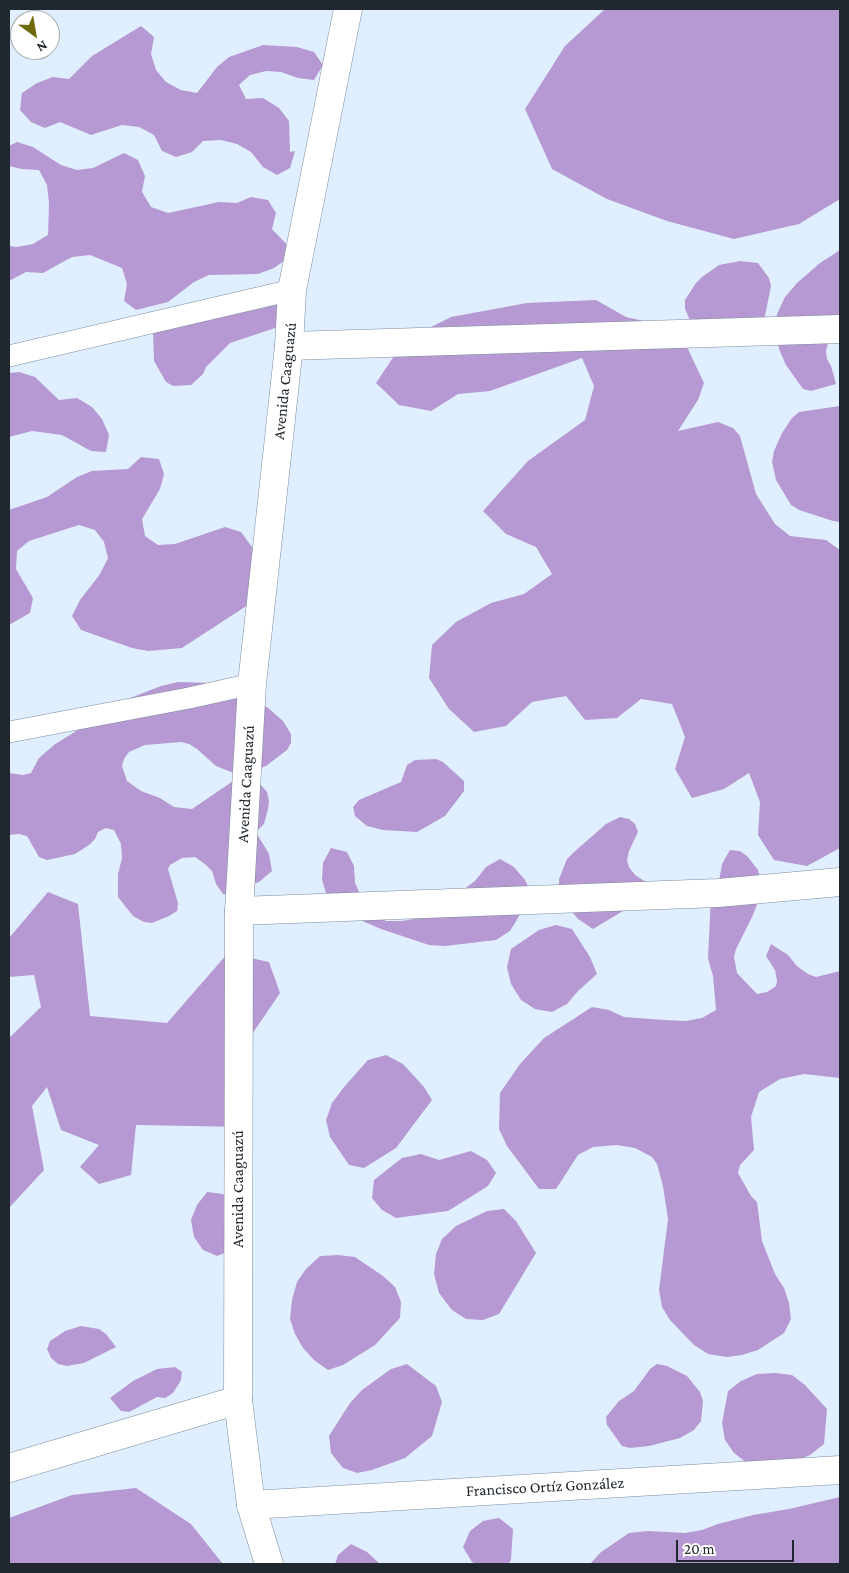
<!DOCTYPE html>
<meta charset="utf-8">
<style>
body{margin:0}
#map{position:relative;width:849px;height:1573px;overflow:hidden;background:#e0efff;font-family:"Crimson Pro",serif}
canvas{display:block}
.frame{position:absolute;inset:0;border:10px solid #20272e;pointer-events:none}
.north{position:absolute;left:10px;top:10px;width:50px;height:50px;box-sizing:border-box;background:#fff;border:1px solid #a6a9ab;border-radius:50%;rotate:148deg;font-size:14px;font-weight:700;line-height:20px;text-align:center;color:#20272e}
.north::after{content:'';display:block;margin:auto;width:18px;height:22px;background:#6d6b09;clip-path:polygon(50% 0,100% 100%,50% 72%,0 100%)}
.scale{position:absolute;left:676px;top:1540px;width:118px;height:22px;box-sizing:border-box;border:2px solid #20272e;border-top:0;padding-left:6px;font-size:15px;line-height:18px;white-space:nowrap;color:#20272e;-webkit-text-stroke:4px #fff;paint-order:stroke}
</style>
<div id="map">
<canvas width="849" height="1573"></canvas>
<div class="frame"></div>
<div class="north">N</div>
<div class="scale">20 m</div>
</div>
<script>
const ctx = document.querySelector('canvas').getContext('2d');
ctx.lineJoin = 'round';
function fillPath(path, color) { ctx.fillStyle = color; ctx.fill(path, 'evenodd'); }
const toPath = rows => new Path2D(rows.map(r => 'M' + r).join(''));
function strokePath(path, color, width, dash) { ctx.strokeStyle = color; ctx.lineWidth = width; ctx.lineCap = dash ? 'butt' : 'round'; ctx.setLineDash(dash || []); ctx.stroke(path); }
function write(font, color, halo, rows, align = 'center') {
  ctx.font = font + ' "Crimson Pro",serif'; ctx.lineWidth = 4; ctx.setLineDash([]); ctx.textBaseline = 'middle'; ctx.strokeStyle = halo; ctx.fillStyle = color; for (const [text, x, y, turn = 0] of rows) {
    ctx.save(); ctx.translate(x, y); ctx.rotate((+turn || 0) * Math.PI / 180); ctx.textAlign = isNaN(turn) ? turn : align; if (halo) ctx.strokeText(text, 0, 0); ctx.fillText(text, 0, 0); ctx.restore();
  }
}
fillPath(toPath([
 [605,9,840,9,840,199,799,224,734,239,667,221,607,199,552,169,525,109,565,46],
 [141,26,154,37,151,54,156,70,166,82,181,90,197,93,217,67,229,57,263,45,297,47,314,52,323,65,314,80,298,78,281,72,266,71,250,75,239,85,246,99,263,98,279,108,289,121,290,152,295,151,290,168,277,175,263,167,251,152,237,144,221,140,203,141,192,152,176,157,162,151,154,135,139,127,122,125,91,135,60,122,45,128,31,122,20,110,22,93,37,83,53,77,69,79,92,56],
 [17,142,33,147,61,165,77,170,93,168,124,153,138,160,145,176,142,192,151,207,168,213,219,202,237,203,251,197,268,200,276,213,272,229,295,253,274,268,258,274,209,275,194,282,168,302,136,310,124,301,127,284,122,268,90,255,72,257,43,273,26,272,9,281,9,246,17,247,33,244,48,235,49,203,47,185,39,170,22,169,9,166,9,146],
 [840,250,840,328,828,343,826,351,827,359,831,366,836,384,811,391,803,389,786,365,779,349,776,331,777,314,785,297,797,283,820,263],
 [740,261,758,263,769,278,771,286,764,321,692,325,685,309,685,300,696,283,702,277,719,265],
 [283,300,287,324,230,343,206,367,203,374,191,385,173,386,166,382,154,361,153,333],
 [596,300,626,317,661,325,686,345,704,383,698,400,678,431,718,422,733,428,740,436,756,494,775,524,790,536,826,540,840,550,840,848,807,866,774,860,758,835,760,802,749,773,724,789,692,798,675,769,685,737,672,704,641,699,617,718,585,720,566,696,532,702,506,726,474,732,449,709,429,678,432,645,456,622,491,603,524,594,552,574,536,547,506,534,483,511,528,461,585,420,594,386,582,358,490,391,458,394,431,411,399,405,376,383,396,353,421,332,451,317,527,303],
 [19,372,35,377,59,400,77,398,92,407,102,419,109,435,106,452,91,451,62,435,32,431,9,437,9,373],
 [840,406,840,522,833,521,799,510,791,505,776,480,772,462,774,451,782,433,792,418,799,412],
 [141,457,159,459,164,474,160,489,142,519,145,536,158,545,175,544,225,527,241,532,260,558,254,601,182,648,148,651,132,648,81,630,72,616,80,600,100,574,108,558,104,542,95,530,79,525,29,541,17,551,16,569,33,598,30,613,9,625,9,510,47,497,77,477,92,471,128,469],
 [178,682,214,683,267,707,283,721,291,734,291,743,287,750,266,766,256,770,231,772,216,766,197,749,189,744,181,742,145,745,129,752,124,759,122,766,127,781,141,791,160,798,174,807,192,809,239,777,247,776,261,785,267,792,269,801,268,809,264,824,258,830,257,834,269,854,272,871,259,882,244,887,232,895,223,894,216,884,212,871,206,865,195,857,182,858,170,865,168,869,178,903,177,911,169,916,152,923,144,922,133,916,118,897,118,874,122,858,121,844,114,830,106,828,98,832,95,839,89,845,75,854,47,860,39,857,27,836,19,834,9,835,9,773,23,775,31,773,39,758,54,745,125,700,161,686],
 [436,759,443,762,464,781,464,791,445,816,417,832,383,830,367,826,355,816,353,807,359,800,401,782,407,765,415,760],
 [620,817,629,819,635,824,638,832,629,851,627,860,629,867,635,875,649,884,648,896,593,929,578,919,572,912,563,899,559,889,559,879,567,859,573,853,606,824],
 [331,848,347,852,354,866,355,883,362,898,372,912,386,921,402,921,419,918,436,910,475,881,486,867,500,859,514,867,525,880,532,895,510,931,496,940,445,946,429,945,381,929,336,910,327,896,322,880,323,863],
 [730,850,740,851,747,856,758,870,760,879,759,899,753,915,736,949,734,957,737,973,757,994,767,992,776,986,777,981,775,970,766,956,771,944,788,955,797,966,808,974,816,977,840,971,840,1078,804,1074,780,1079,759,1092,751,1117,754,1150,740,1165,738,1173,751,1196,757,1202,762,1241,775,1274,784,1288,789,1303,791,1319,784,1333,758,1350,742,1355,727,1357,708,1354,694,1345,670,1320,662,1307,659,1290,668,1219,663,1186,657,1164,652,1157,635,1148,617,1145,593,1147,578,1155,556,1189,539,1189,507,1146,499,1129,500,1093,520,1064,544,1038,592,1007,609,1010,624,1017,664,1020,686,1021,702,1018,716,1010,713,976,708,959,711,896,719,881,722,864],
 [48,892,78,904,90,1016,167,1023,228,953,269,962,280,993,242,1049,244,1127,136,1125,131,1175,99,1184,80,1167,99,1145,61,1130,47,1087,32,1106,44,1170,9,1208,9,1038,41,1007,34,975,9,977,9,938],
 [556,925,572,929,590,957,597,974,578,991,567,1004,552,1012,535,1009,521,1000,511,984,507,967,511,949,539,930],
 [386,1055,403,1064,424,1087,432,1100,396,1148,364,1168,349,1165,330,1137,326,1120,332,1103,344,1087,368,1060],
 [471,1151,487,1160,496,1173,488,1186,448,1211,396,1218,382,1210,372,1198,374,1180,402,1158,421,1154,439,1160],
 [207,1192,223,1194,236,1205,232,1250,217,1256,203,1250,194,1237,191,1220,197,1205],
 [504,1209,516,1221,536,1253,499,1314,483,1320,466,1319,452,1310,439,1293,434,1274,436,1254,442,1239,456,1226,487,1211],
 [338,1255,355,1257,383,1276,395,1287,401,1302,400,1318,375,1345,343,1365,328,1370,314,1360,303,1348,295,1334,290,1319,292,1300,297,1282,306,1269,320,1256],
 [81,1326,99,1329,106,1334,116,1347,84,1363,67,1366,58,1364,51,1358,47,1349,50,1341,65,1331],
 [407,1364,436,1386,442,1402,432,1436,405,1458,372,1470,357,1473,343,1468,331,1453,329,1436,350,1403,362,1390,391,1369],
 [657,1364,667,1366,687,1376,700,1392,703,1401,701,1421,694,1430,680,1438,649,1446,630,1448,622,1446,607,1425,606,1417,619,1401,634,1391,650,1369],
 [175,1367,182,1372,181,1380,173,1393,165,1398,157,1397,129,1412,121,1411,110,1398,133,1381,157,1369],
 [775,1373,792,1375,805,1385,827,1409,824,1444,810,1455,795,1461,747,1463,734,1453,725,1440,722,1423,728,1391,741,1381,757,1374],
 [136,1488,191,1524,223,1564,9,1564,9,1518,72,1495],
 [840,1497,840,1564,590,1564,601,1552,629,1533,648,1531,685,1533,702,1530,718,1524,753,1515,789,1509],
 [499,1518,513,1529,511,1560,508,1564,476,1564,472,1562,463,1547,470,1531,483,1521],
 [351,1544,367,1552,380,1564,335,1564,338,1555]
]), '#b699d2');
const lane = toPath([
 [9,356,292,290],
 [9,732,189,698,252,684]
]);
const street = toPath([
 [289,346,840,329],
 [239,911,718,893,840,882],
 [9,1468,238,1400],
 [251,1505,840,1470]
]);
const secondary = toPath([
 [269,1564,251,1505,238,1400,239,911,252,684,289,346,292,290,348,9]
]);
strokePath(lane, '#7b8c9e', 22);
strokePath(street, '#7b8c9e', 29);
strokePath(secondary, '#7b8c9e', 29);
strokePath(lane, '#fff', 21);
strokePath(street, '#fff', 28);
strokePath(secondary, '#fff', 28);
write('16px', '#20272e', '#fff', [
 ["Avenida Caaguazú",285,381,-84],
 ["Avenida Caaguazú",246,784,-87],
 ["Avenida Caaguazú",238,1189,-90],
 ["Francisco Ortíz González",545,1487,-3]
]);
</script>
